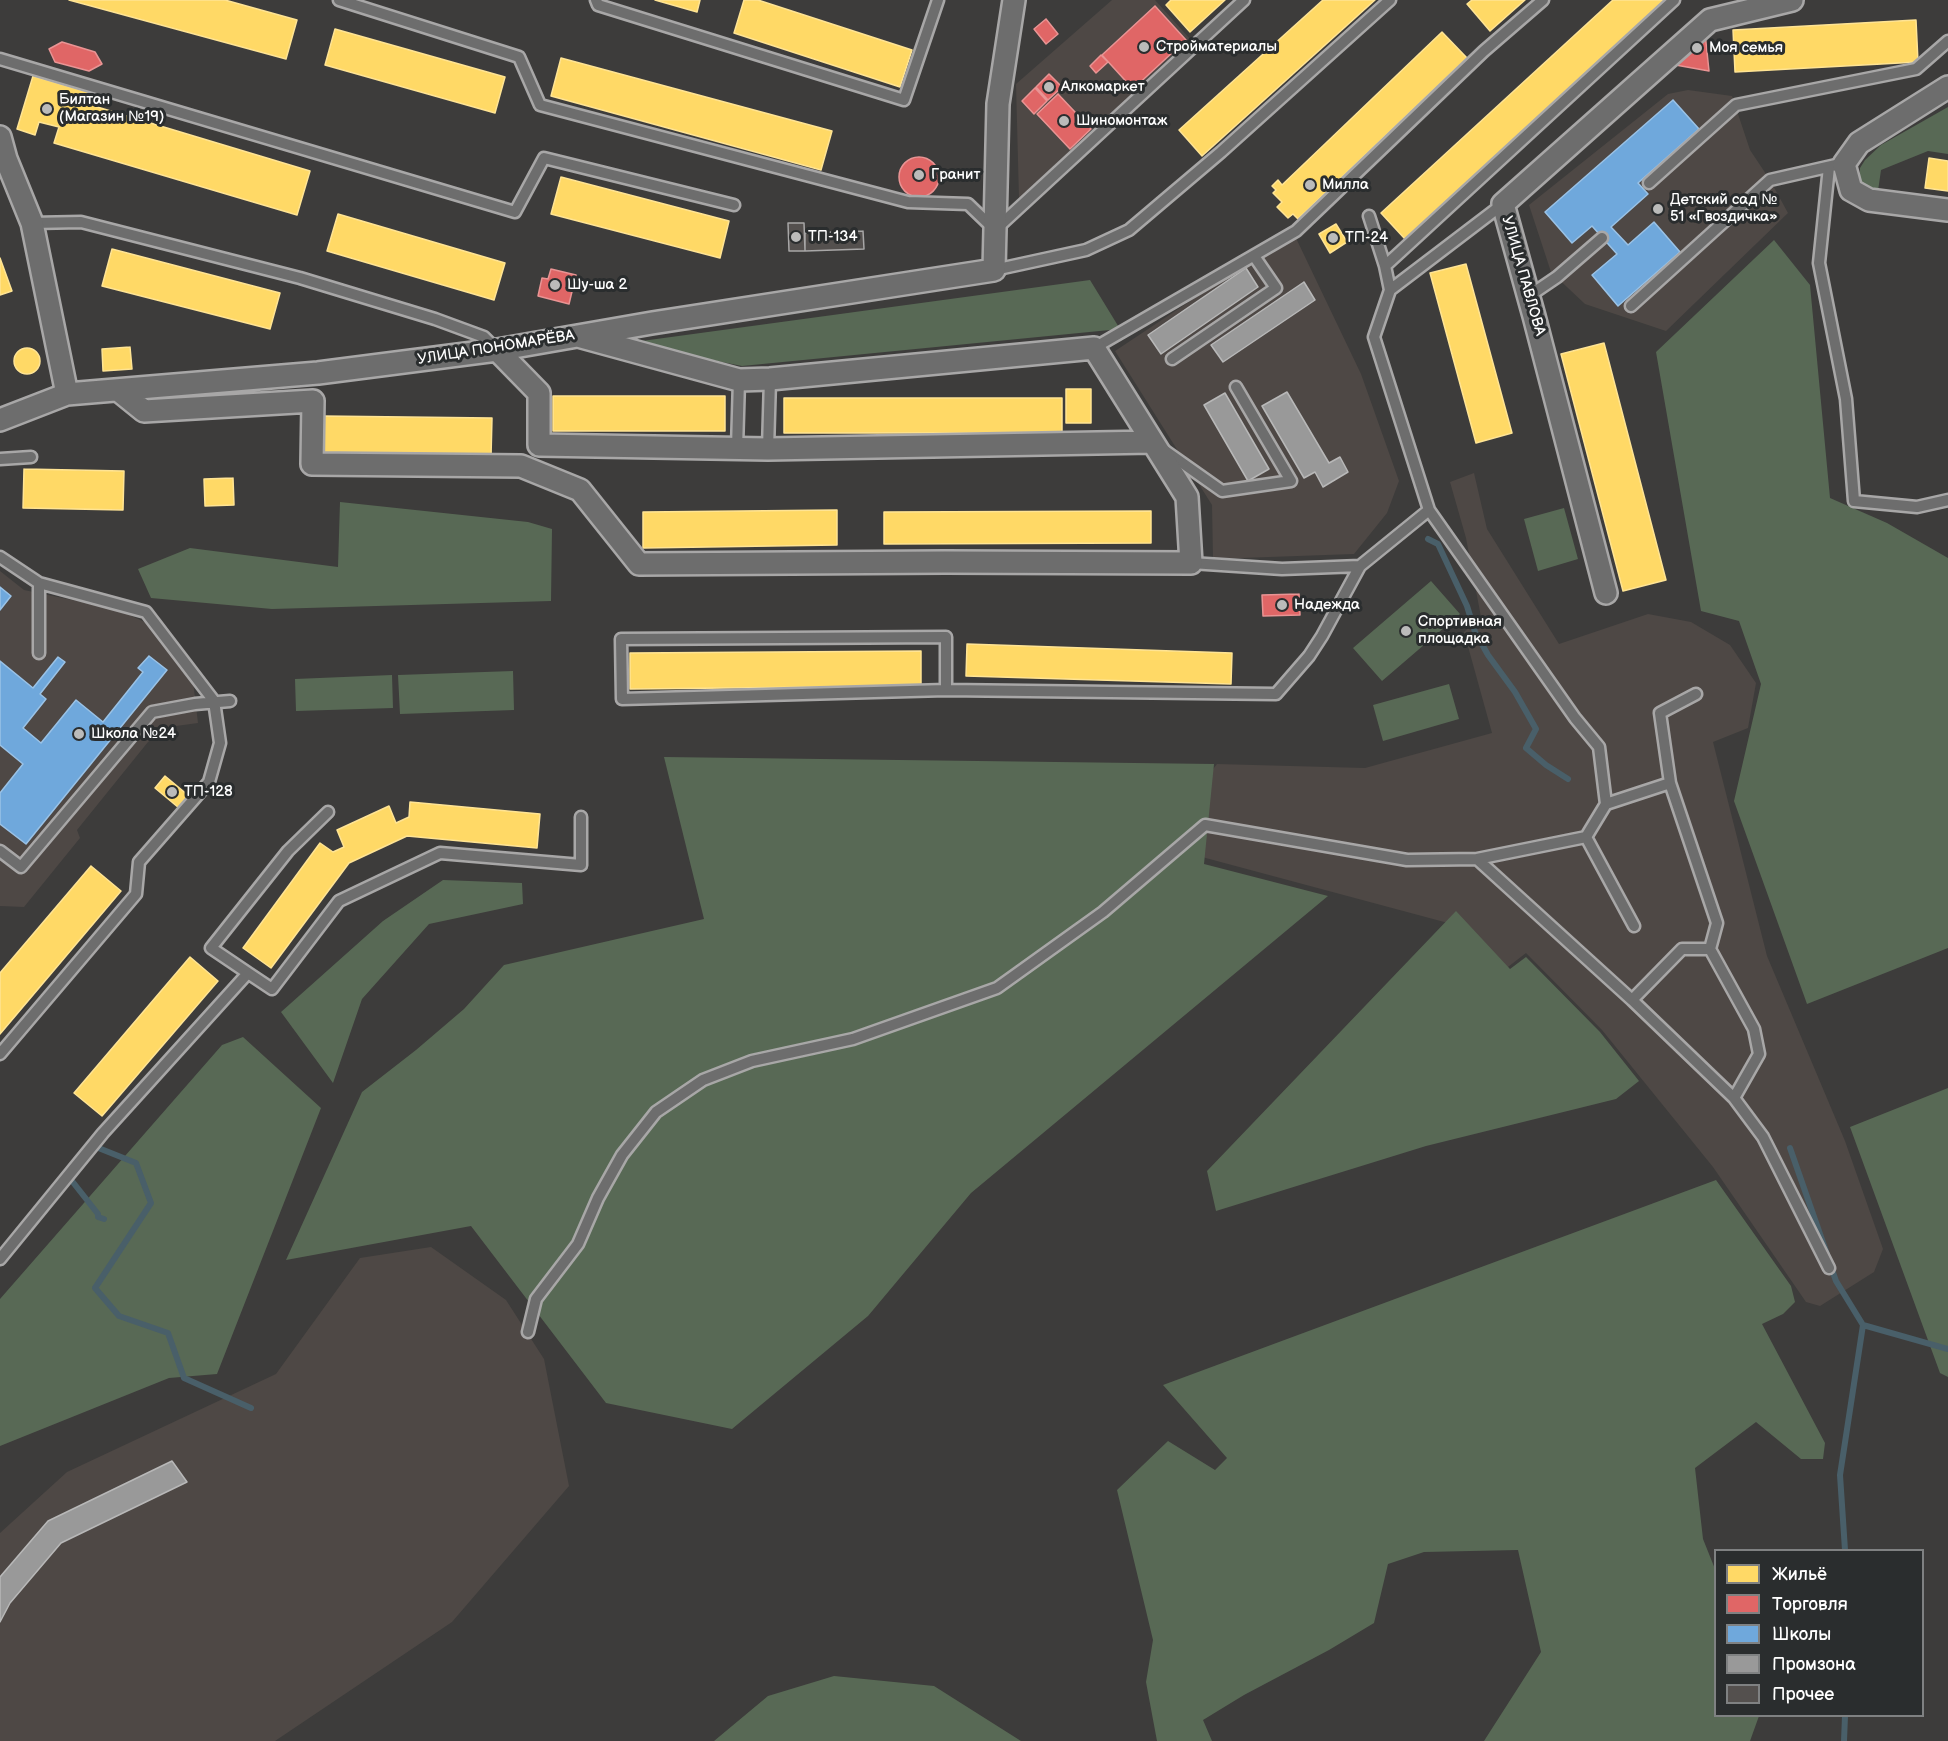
<!DOCTYPE html>
<meta charset="utf-8">
<style>
body{margin:0}
#map{position:relative;width:1948px;height:1741px;overflow:hidden;background:#3d3c3b;font-family:"Balsamiq Sans",sans-serif}
canvas{display:block}
.legend{position:absolute;left:1714px;top:1549px;width:210px;height:168px;box-sizing:border-box;background:#2a2d2e;border:2px solid #7f8182;margin:0;padding:8px 10px;list-style:none;font-size:18px;color:#fff}
.legend li{display:flex;align-items:center;gap:12px;height:30px}
.legend b{width:30px;border:2px solid #7f8182}
</style>
<div id="map">
<canvas width="1948" height="1741"></canvas>
<ul class="legend">
<li><b style="height:16px;background:#ffd966"></b>Жильё</li>
<li><b style="height:16px;background:#e06666"></b>Торговля</li>
<li><b style="height:16px;background:#6fa8dc"></b>Школы</li>
<li><b style="height:16px;background:#999"></b>Промзона</li>
<li><b style="height:16px;background:#54504e"></b>Прочее</li>
</ul>
</div>
<script>
const ctx = document.querySelector('canvas').getContext('2d');
ctx.lineJoin = 'round';
function fillPath(path, color) { ctx.fillStyle = color; ctx.fill(path, 'evenodd'); }
const toPath = rows => new Path2D(rows.map(r => 'M' + r).join(''));
function strokePath(path, color, width, dash) { ctx.strokeStyle = color; ctx.lineWidth = width; ctx.lineCap = dash ? 'butt' : 'round'; ctx.setLineDash(dash || []); ctx.stroke(path); }
function write(font, color, halo, rows, align = 'center') {
  ctx.font = font + ' "Balsamiq Sans",sans-serif'; ctx.lineWidth = 6; ctx.setLineDash([]); ctx.textBaseline = 'middle'; ctx.strokeStyle = halo; ctx.fillStyle = color; for (const [text, x, y, turn = 0] of rows) {
    ctx.save(); ctx.translate(x, y); ctx.rotate((+turn || 0) * Math.PI / 180); ctx.textAlign = isNaN(turn) ? turn : align; if (halo) ctx.strokeText(text, 0, 0); ctx.fillText(text, 0, 0); ctx.restore();
  }
}
fillPath(toPath([
 [1112,0,1155,0,1190,39,1019,199,1016,84],
 [1688,90,1732,96,1750,150,1770,180,1788,213,1666,331,1585,304,1551,272,1529,205,1668,94],
 [1295,236,1361,374,1399,481,1387,513,1354,554,1213,559,1212,505,1115,351,1243,266],
 [1474,473,1487,529,1559,644,1648,614,1691,622,1730,645,1756,683,1748,728,1713,742,1767,956,1845,1141,1883,1249,1874,1272,1820,1306,1806,1302,1713,1167,1602,1030,1526,953,1495,977,1448,923,1202,857,1210,773,1217,764,1365,768,1492,733,1464,632,1481,617,1466,538,1450,482],
 [0,571,24,590,116,609,147,623,193,681,198,723,169,727,148,742,77,830,80,838,24,907,0,906],
 [431,1247,506,1300,544,1359,569,1486,452,1622,275,1741,0,1741,0,1533,67,1472,276,1374,360,1258]
]), '#4e4845');
fillPath(toPath([
 [1948,107,1948,154,1928,151,1881,170,1878,191,1868,190,1862,184,1860,177,1860,168,1865,160,1881,145],
 [1774,240,1810,285,1830,498,1887,523,1948,558,1948,948,1807,1004,1734,801,1761,684,1739,621,1701,611,1656,352],
 [1090,280,1120,329,742,366,627,343],
 [340,502,528,522,552,529,551,601,272,609,151,598,138,569,190,548,338,567],
 [1564,508,1578,559,1538,571,1524,519],
 [1431,581,1460,614,1382,681,1353,648],
 [513,671,514,710,400,714,398,675],
 [392,675,393,708,296,711,295,679],
 [1449,684,1459,719,1383,741,1373,705],
 [664,757,1214,764,1204,864,1328,896,971,1193,868,1316,732,1429,606,1403,471,1226,286,1260,362,1092,416,1050,464,1009,504,965,704,919],
 [443,880,522,883,523,904,429,924,362,999,333,1083,281,1012,383,921],
 [1456,911,1510,969,1526,957,1600,1032,1639,1081,1616,1099,1426,1146,1216,1211,1207,1171],
 [243,1037,321,1108,217,1374,169,1378,0,1446,0,1299,222,1045],
 [1948,1088,1948,1377,1940,1373,1850,1127],
 [1716,1180,1791,1286,1795,1302,1783,1314,1762,1324,1825,1443,1823,1459,1801,1459,1756,1422,1695,1468,1703,1539,1715,1569,1716,1716,1759,1716,1750,1741,1484,1741,1541,1652,1518,1550,1424,1552,1388,1564,1374,1623,1329,1650,1244,1695,1203,1720,1212,1741,1157,1741,1146,1682,1153,1640,1117,1490,1168,1441,1215,1470,1227,1458,1163,1385],
 [834,1676,934,1686,1021,1741,714,1741,768,1696]
]), '#586955');
const homes = toPath([
 [69,0,225,0,297,20,286,59,69,0],
 [655,0,700,0,697,12,655,0],
 [744,0,758,0,912,50,900,87,734,33,744,0],
 [1171,0,1225,0,1190,32,1166,5,1171,0],
 [1323,0,1375,0,1202,156,1179,130,1323,0],
 [1472,0,1525,0,1490,31,1467,4,1472,0],
 [1613,0,1665,0,1405,239,1381,213,1613,0],
 [1916,20,1918,62,1735,72,1733,30,1916,20],
 [335,29,505,77,495,113,325,65,335,29],
 [1442,32,1467,58,1298,219,1293,214,1288,218,1277,207,1282,202,1273,193,1276,190,1272,186,1278,180,1282,185,1442,32],
 [561,58,832,131,821,170,551,96,561,58],
 [33,76,98,95,94,106,310,171,297,215,54,143,59,127,39,122,35,135,17,129,33,76],
 [1929,158,1948,161,1948,191,1925,188,1929,158],
 [561,177,729,221,720,258,551,214,561,177],
 [338,214,505,263,494,300,327,251,338,214],
 [1336,224,1347,242,1330,253,1319,234,1336,224],
 [112,249,280,293,270,329,102,286,112,249],
 [0,258,12,291,0,295,0,258],
 [1466,264,1512,433,1476,443,1430,273,1466,264],
 [1604,343,1666,580,1623,591,1561,354,1604,343],
 [130,347,132,369,103,371,102,349,130,347],
 '14 361a13 13 0 1 1 26 0a13 13 0 1 1-26 0Z',
 [1066,389,1091,389,1091,423,1066,423,1066,389],
 [553,396,725,396,725,431,553,431,553,396],
 [784,398,1062,398,1062,433,784,433,784,398],
 [323,416,492,418,491,457,323,454,323,416],
 [24,469,124,471,123,510,23,508,24,469],
 [233,478,234,505,205,506,204,479,233,478],
 [837,510,837,545,643,548,643,512,837,510],
 [1151,511,1151,543,884,544,884,512,1151,511],
 [967,644,1232,653,1231,684,966,676,967,644],
 [921,651,921,686,630,689,630,653,921,651],
 [165,776,189,796,179,808,155,788,165,776],
 [410,802,540,814,537,848,407,836,349,863,271,968,243,948,320,843,333,852,344,847,337,830,389,806,396,823,409,817,410,802],
 [91,866,121,891,0,1034,0,973,91,866],
 [190,957,218,981,102,1116,74,1093,190,957]
]);
fillPath(homes, '#ffd966');
strokePath(homes, '#ffe494', 1.5);
const shops = toPath([
 [1155,6,1186,40,1133,89,1102,55,1155,6],
 [1046,19,1058,34,1046,44,1034,29,1046,19],
 [1705,33,1709,71,1670,64,1705,33],
 [62,42,95,52,102,64,89,71,55,62,49,49,62,42],
 [1101,55,1108,62,1096,73,1090,66,1101,55],
 [1049,74,1062,87,1048,100,1036,87,1049,74],
 [1035,88,1047,101,1034,114,1022,101,1035,88],
 [1058,94,1091,129,1070,149,1037,114,1058,94],
 '899 177a20 20 0 1 1 40 0a20 20 0 1 1-40 0Z',
 [551,269,576,275,569,304,538,296,542,278,548,279,551,269],
 [1299,594,1300,615,1263,616,1262,595,1299,594]
]);
fillPath(shops, '#e06666');
strokePath(shops, '#e99494', 1.5);
const schools = toPath([
 [1673,100,1699,129,1638,183,1648,194,1611,227,1628,245,1654,222,1680,252,1618,306,1592,275,1617,254,1592,226,1572,243,1545,212,1673,100],
 [0,587,11,596,0,610,0,587],
 [149,656,167,670,26,844,0,824,0,793,23,764,0,745,0,661,33,688,58,657,65,662,40,694,46,699,23,728,41,743,76,700,103,722,143,672,138,668,149,656]
]);
fillPath(schools, '#6fa8dc');
strokePath(schools, '#9ac2e6', 1.5);
const industry = toPath([
 [1246,268,1258,287,1161,354,1148,335,1246,268],
 [1304,282,1315,300,1223,362,1211,345,1304,282],
 [1287,392,1329,463,1340,457,1348,472,1323,487,1315,472,1304,478,1262,406,1287,392],
 [1225,393,1269,469,1248,481,1204,405,1225,393],
 [172,1461,187,1482,61,1543,10,1603,0,1622,0,1577,48,1521,172,1461]
]);
fillPath(industry, '#999');
strokePath(industry, '#b8b8b8', 1.5);
strokePath(toPath([
 [1428,539,1438,544,1467,606,1475,632,1488,655,1515,692,1536,729,1526,748,1546,765,1568,779],
 [96,1147,136,1163,151,1203,95,1288,119,1316,168,1333,184,1378,251,1408],
 [1790,1148,1827,1254],
 [72,1181,98,1214,98,1217,104,1219],
 [1830,1264,1836,1281,1863,1325,1948,1349],
 [1845,1550,1840,1475,1863,1325],
 [1844,1741,1845,1716]
]), '#495f69', 6);
const building = toPath([
 [788,223,804,223,805,251,789,251,788,223],
 [863,231,864,249,805,251,805,233,863,231]
]);
fillPath(building, '#54504e');
strokePath(building, '#a8a7a7', 1.5);
const service = toPath([
 [339,0,519,57,540,105,908,202,968,204,995,230,1244,0],
 [596,0,598,5,904,100,938,0],
 [0,59,515,212,544,158,734,205],
 [1829,167,1819,263,1846,399,1854,501,1917,507,1948,500],
 [1649,183,1736,105,1916,69,1948,41],
 [1369,216,1385,266],
 [32,223,81,222,300,278,435,319,484,337,496,349],
 [994,270,1086,250,1129,230,1221,152,1390,0],
 [1390,290,1385,266,1674,0],
 [1529,296,1557,277,1602,238],
 [1631,306,1770,180,1836,165],
 [1094,348,1296,231,1484,51,1543,0],
 [1172,359,1276,288,1254,256],
 [737,448,739,380],
 [768,449,770,379],
 [1164,450,1222,491,1291,481,1236,387],
 [0,459,31,457],
 [1429,510,1575,718,1599,747,1606,804,1670,783],
 [0,557,39,583,146,612,214,701,220,743,209,782,139,862,136,894,0,1054],
 [1360,566,1429,510,1374,337,1390,290,1503,204],
 [39,583,39,653],
 [946,690,946,637,621,639,622,699,946,690,1276,694,1309,656,1322,636,1360,566,1282,569,1191,563],
 [1696,694,1660,713,1670,783,1717,923,1710,949,1754,1029,1759,1054,1734,1098],
 [1606,804,1586,837,1634,926],
 [0,851,21,867,152,712,195,704,230,701],
 [1477,859,1586,837],
 [248,973,211,948,288,851,328,812],
 [1632,1000,1734,1098,1763,1137,1829,1268],
 [0,1259,103,1133,248,973,272,989,339,901,440,853,581,865,581,817],
 [528,1332,536,1299,578,1244,598,1198,622,1155,656,1112,703,1080,752,1061,853,1039,997,988,1103,912,1205,825,1407,860,1477,859,1632,1000,1682,949,1710,949]
]);
const minor = toPath([
 [1948,87,1859,143,1844,164,1851,190,1869,200,1948,210],
 [0,137,6,159,32,223,67,394],
 [497,350,539,393,539,445,768,449,1152,442],
 [118,390,144,411,313,401,312,464,521,466,580,490,639,564,945,562,1191,563,1187,497,1094,348,770,379,739,380,578,336],
 [0,420,67,394,318,373,497,350,652,323,994,270,998,104,1014,0],
 [1606,593,1534,316,1503,204,1710,20,1792,0]
]);
strokePath(service, '#a8a7a7', 15);
strokePath(minor, '#a8a7a7', 26);
strokePath(service, '#6d6d6d', 10);
strokePath(minor, '#6d6d6d', 21);
for (const [x, y, r, color] of [
 [1144,47,6,"#bbbbba"],
 [1697,48,6,"#bbbbba"],
 [1049,87,6,"#bbbbba"],
 [47,109,6,"#bbbbba"],
 [1064,121,6,"#bbbbba"],
 [919,175,6,"#bbbbba"],
 [1310,185,6,"#bbbbba"],
 [1658,209,6,"#bbbbba"],
 [796,237,6,"#bbbbba"],
 [1333,238,6,"#bbbbba"],
 [555,285,6,"#bbbbba"],
 [1282,605,6,"#bbbbba"],
 [1406,631,6,"#bbbbba"],
 [79,734,6,"#bbbbba"],
 [172,792,6,"#bbbbba"]
]) { const dot = new Path2D(); dot.arc(x, y, r, 0, 2 * Math.PI); ctx.fillStyle = color; ctx.fill(dot); strokePath(dot, '#2a2d2e', 2); }
write('15px', '#fff', '#2a2d2e', [
 ["Стройматериалы",1156,47],
 ["Моя семья",1709,48],
 ["Алкомаркет",1061,87],
 ["Билтан",59,100],
 ["(Магазин №19)",59,117],
 ["Шиномонтаж",1076,121],
 ["Гранит",931,175],
 ["Милла",1322,185],
 ["Детский сад №",1670,200],
 ["51 «Гвоздичка»",1670,217],
 ["ТП-134",808,237],
 ["ТП-24",1345,238],
 ["Шу-ша 2",567,285],
 ["Надежда",1294,605],
 ["Спортивная",1418,622],
 ["площадка",1418,639],
 ["Школа №24",91,734],
 ["ТП-128",184,792]
], 'left');
write('15px', '#fff', '#2a2d2e', [
 ["УЛИЦА ПАВЛОВА",1523,276,74],
 ["УЛИЦА ПОНОМАРЁВА",496,348,-9]
]);
</script>
